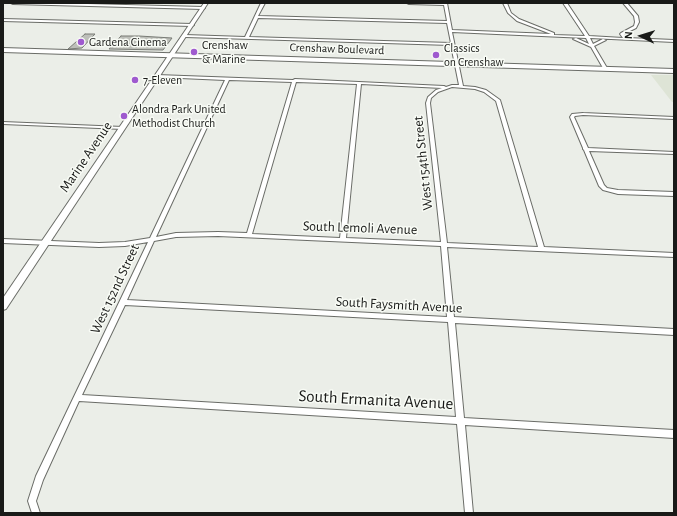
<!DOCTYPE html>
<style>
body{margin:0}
#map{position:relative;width:677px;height:516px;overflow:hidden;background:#ebeee8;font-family:"Alegreya Sans",sans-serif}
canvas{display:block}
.frame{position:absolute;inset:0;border:4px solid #191a18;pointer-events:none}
.north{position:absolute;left:621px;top:16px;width:40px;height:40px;-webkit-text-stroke:3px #f8fbf5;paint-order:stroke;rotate:274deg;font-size:11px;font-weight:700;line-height:16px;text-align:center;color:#191a18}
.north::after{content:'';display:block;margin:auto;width:14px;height:18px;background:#191a18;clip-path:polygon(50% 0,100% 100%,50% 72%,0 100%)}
</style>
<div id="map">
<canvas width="677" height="516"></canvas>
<div class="frame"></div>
<div class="north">N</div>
</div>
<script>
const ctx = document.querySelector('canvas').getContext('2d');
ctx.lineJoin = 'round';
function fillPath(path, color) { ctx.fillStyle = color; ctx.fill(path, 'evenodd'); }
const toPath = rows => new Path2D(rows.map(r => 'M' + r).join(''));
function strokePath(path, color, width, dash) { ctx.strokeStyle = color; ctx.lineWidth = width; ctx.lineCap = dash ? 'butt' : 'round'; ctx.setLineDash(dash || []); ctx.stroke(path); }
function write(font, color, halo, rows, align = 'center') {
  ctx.font = font + ' "Alegreya Sans",sans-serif'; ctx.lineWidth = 3; ctx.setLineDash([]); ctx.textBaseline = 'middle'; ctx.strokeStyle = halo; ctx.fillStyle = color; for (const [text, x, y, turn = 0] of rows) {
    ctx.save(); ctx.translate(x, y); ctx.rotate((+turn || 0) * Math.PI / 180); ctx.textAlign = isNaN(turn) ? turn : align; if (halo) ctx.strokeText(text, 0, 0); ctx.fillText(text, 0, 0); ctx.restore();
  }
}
fillPath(toPath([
 [651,75,674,75,674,102,672,102]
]), '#dee4d6');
const building = toPath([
 [85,34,95,34,82,48,68,49,85,34],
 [121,36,139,36,172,38,163,50,109,49,121,36]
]);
fillPath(building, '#bdbfb9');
strokePath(building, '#787b75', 1);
const street = toPath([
 [11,3,49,3,203,7,205,8,203,9,13,4,11,3],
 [261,3,265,3,258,16,447,21,444,5,409,4,407,3,447,3,452,30,551,34,517,21,508,13,503,3,507,3,511,13,519,19,554,33,554,35,585,36,563,3,567,3,589,36,623,38,620,34,621,33,634,26,635,22,634,16,623,3,627,3,638,16,639,22,636,28,624,34,627,38,674,40,674,42,590,38,593,44,603,39,606,40,594,46,607,68,605,69,603,68,591,47,573,39,576,38,589,44,586,38,452,32,463,86,475,87,486,90,500,100,544,247,674,253,674,257,447,247,454,317,674,329,674,335,455,323,464,418,674,430,674,438,465,425,473,513,465,513,457,424,79,401,43,480,36,501,40,513,32,513,28,501,36,476,148,242,125,246,99,247,3,243,3,239,99,243,125,242,150,238,225,80,158,77,156,76,157,75,293,80,295,79,444,86,446,87,452,85,459,85,451,45,185,37,183,36,185,35,245,37,261,3],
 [258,18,447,23,451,43,249,37,258,18],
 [229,80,292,82,247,233,218,232,176,233,156,237,229,80],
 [296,82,357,84,340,238,252,234,296,82],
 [361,84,442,88,436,90,428,97,426,103,441,242,346,238,361,84],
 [452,87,475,89,484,92,496,101,538,247,447,243,430,103,431,98,438,92,452,87],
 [218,236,441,246,447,317,127,300,154,241,176,237,218,236],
 [125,305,448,322,456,417,82,395,125,305],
 [3,19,192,24,194,25,192,26,3,21,3,19],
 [583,113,674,117,674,119,583,115,575,116,574,117,588,148,674,152,674,154,589,151,604,185,607,188,618,190,674,192,674,196,618,194,603,190,599,186,584,150,583,149,583,148,570,117,572,114,583,113],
 [3,122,123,127,125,128,123,129,3,124,3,122]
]);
const secondary = toPath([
 [204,3,208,3,6,309,3,310,3,298,204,3]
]);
const primary = toPath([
 [3,48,674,69,674,73,3,52,3,48]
]);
strokePath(street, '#6a6c67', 2);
strokePath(secondary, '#6a6c67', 2);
strokePath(primary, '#6a6c67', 2);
fillPath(street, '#fff');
fillPath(secondary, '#fff');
fillPath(primary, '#fff');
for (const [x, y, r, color] of [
 [81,42,4,"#9f5acf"],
 [194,52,4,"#9f5acf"],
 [436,55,4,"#9f5acf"],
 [135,80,4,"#9f5acf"],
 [124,116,4,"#9f5acf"]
]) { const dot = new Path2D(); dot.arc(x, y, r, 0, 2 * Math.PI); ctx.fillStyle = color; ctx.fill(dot); strokePath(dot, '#f8fbf5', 1.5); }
write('12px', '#191a18', '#f8fbf5', [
 ["Gardena Cinema",89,42],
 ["Crenshaw",202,45],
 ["& Marine",202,59],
 ["Classics",444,48],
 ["on Crenshaw",444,62],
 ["7-Eleven",143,80],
 ["Alondra Park United",132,109],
 ["Methodist Church",132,123]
], 'left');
write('12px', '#191a18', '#f8fbf5', [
 ["Crenshaw Boulevard",337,49,2]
]);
write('14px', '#191a18', '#f8fbf5', [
 ["Marine Avenue",86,157,-56],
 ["West 154th Street",423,163,-96],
 ["South Lemoli Avenue",360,228,2],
 ["West 152nd Street",115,289,-65],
 ["South Faysmith Avenue",399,305,3]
]);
write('17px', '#191a18', '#f8fbf5', [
 ["South Ermanita Avenue",376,400,3]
]);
</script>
